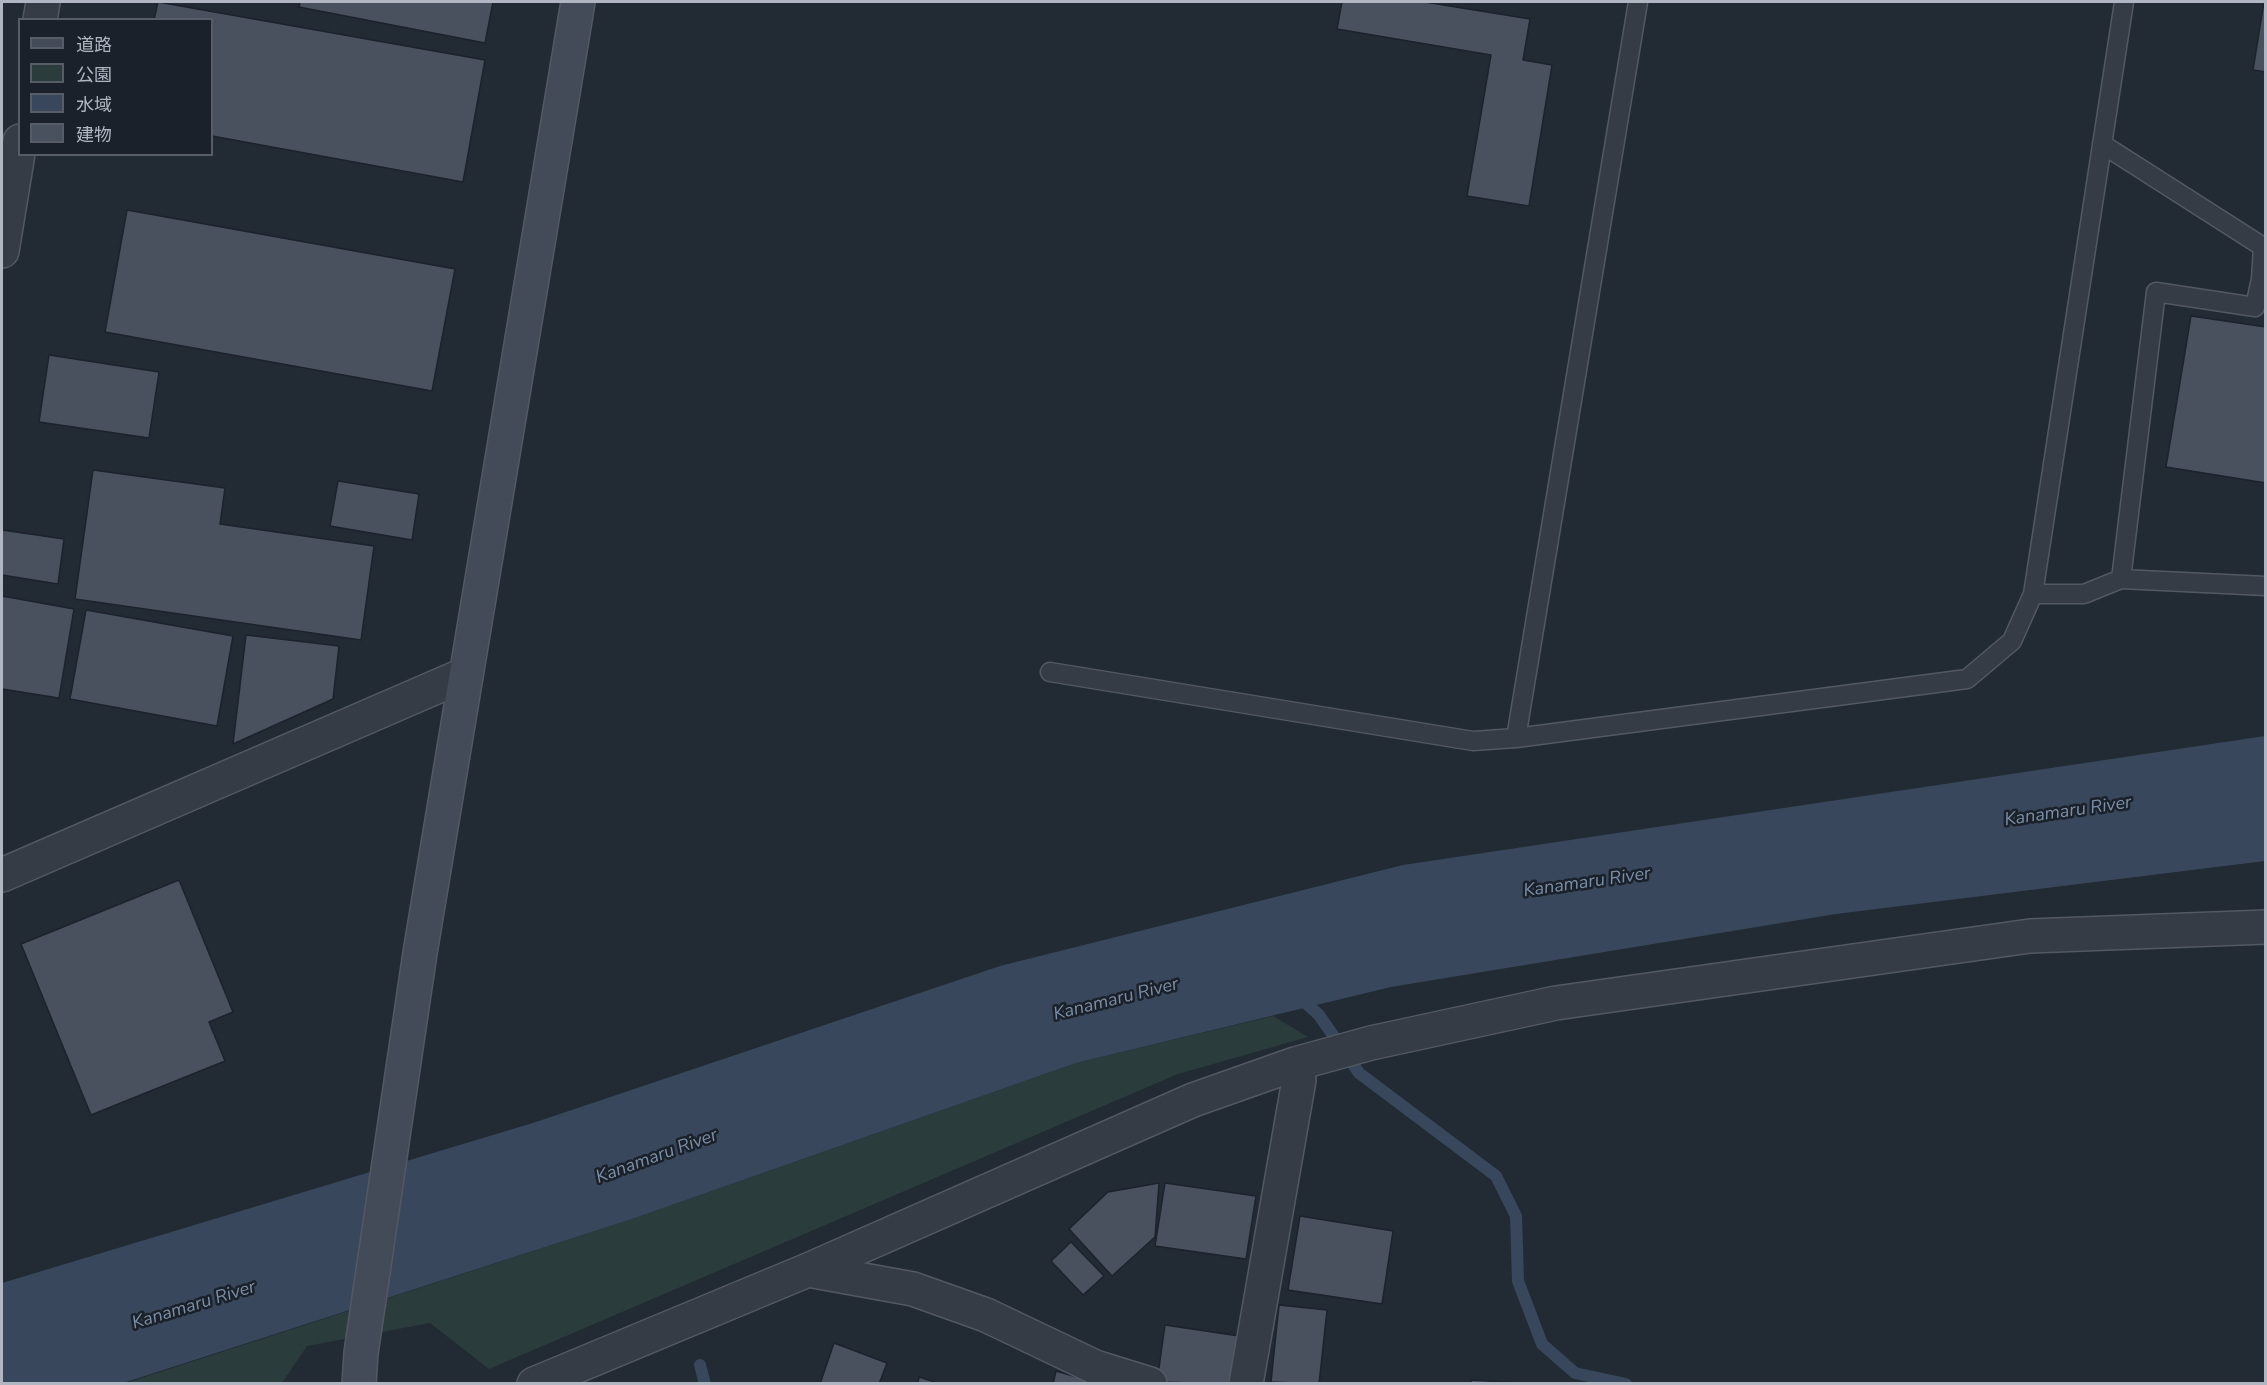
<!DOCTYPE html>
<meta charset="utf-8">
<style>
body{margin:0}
#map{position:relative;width:2267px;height:1385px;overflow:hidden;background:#222a34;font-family:"Nunito Sans","Noto Sans JP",sans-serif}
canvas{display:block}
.frame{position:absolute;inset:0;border:3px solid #b0b6c2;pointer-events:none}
.legend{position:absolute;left:18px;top:18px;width:195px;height:138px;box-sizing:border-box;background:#1b212a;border:2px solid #575d67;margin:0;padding:8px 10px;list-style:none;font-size:18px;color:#b0b6c2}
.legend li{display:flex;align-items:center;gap:12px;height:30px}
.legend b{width:30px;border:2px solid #575d67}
</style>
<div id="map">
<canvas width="2267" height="1385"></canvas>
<div class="frame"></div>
<ul class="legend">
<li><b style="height:8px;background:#444b58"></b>道路</li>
<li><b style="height:16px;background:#2b3c3c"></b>公園</li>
<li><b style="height:16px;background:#39475c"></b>水域</li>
<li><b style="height:16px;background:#49515e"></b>建物</li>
</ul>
</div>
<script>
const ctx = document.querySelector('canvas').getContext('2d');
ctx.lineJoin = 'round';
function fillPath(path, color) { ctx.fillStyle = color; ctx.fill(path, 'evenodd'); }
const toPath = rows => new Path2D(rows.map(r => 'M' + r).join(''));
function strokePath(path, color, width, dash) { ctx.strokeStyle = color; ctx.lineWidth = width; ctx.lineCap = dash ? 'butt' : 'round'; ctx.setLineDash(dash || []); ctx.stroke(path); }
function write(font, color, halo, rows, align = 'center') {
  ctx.font = font + ' "Nunito Sans",sans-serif'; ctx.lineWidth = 5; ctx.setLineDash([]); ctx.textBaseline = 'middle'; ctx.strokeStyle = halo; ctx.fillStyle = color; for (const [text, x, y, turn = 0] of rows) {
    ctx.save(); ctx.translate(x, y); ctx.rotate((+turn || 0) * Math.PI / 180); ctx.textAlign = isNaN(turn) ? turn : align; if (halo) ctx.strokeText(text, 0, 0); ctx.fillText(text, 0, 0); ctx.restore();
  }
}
fillPath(toPath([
 [1273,1016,1308,1037,1178,1074,489,1369,430,1323,307,1346,282,1383,123,1384,629,1220,1076,1063]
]), '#2b3c3c');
fillPath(toPath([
 [2265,736,2265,861,1836,914,1391,987,1076,1063,629,1220,123,1383,2,1384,2,1283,536,1122,1000,966,1403,865]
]), '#39475c');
strokePath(toPath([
 [1299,997,1319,1015,1359,1073,1496,1176,1516,1216,1518,1281,1542,1344,1575,1373,1626,1384],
 [700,1365,705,1384]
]), '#39475c', 12);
const building = toPath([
 [158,2,485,60,463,182,212,136,212,20,154,20,158,2],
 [300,2,493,2,485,43,299,7,300,2],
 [1342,2,1425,2,1530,19,1523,60,1552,65,1529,206,1467,196,1491,55,1337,29,1342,2],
 [2264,2,2266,2,2266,72,2253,70,2264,2],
 [127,210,455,269,432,391,105,332,127,210],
 [2191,316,2266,327,2266,483,2166,467,2191,316],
 [49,355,159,372,149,438,39,422,49,355],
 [93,470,225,488,220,524,374,546,361,640,75,599,93,470],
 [338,481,419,494,412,540,330,526,338,481],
 [2,530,64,539,58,584,2,575,2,530],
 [2,596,74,609,59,698,2,689,2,596],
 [86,610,233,636,217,726,70,699,86,610],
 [246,635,339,646,333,699,233,744,246,635],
 [179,880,233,1012,209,1022,225,1061,91,1115,21,944,179,880],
 [1159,1183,1155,1237,1112,1276,1069,1229,1108,1192,1159,1183],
 [1165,1183,1256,1196,1246,1259,1155,1246,1165,1183],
 [1300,1216,1393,1231,1382,1304,1288,1290,1300,1216],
 [1071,1242,1104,1276,1083,1295,1051,1261,1071,1242],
 [1279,1305,1327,1310,1319,1384,1271,1382,1279,1305],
 [1165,1325,1239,1336,1232,1384,1157,1382,1165,1325],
 [834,1343,887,1363,879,1384,820,1384,834,1343],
 [1056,1371,1101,1384,1053,1384,1056,1371],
 [919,1377,941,1384,918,1384,919,1377],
 [1471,1380,1522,1383,1522,1384,1471,1384,1471,1380]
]);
fillPath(building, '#49515e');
strokePath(building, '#1d232c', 1.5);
const lane = toPath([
 [2102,144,2263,247,2261,279,2266,280],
 [2261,279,2255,307,2156,292,2121,579,2266,586],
 [2033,594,2084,594,2121,579],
 [1050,672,1473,741,1516,738,1967,679,2012,641,2033,594,2124,2],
 [1516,738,1638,2]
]);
const street = toPath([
 [40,20,43,2],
 [2,251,20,141],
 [2,875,466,674],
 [808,1270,913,1289,986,1315,1095,1367,1150,1384],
 [534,1384,808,1270,1193,1100,1295,1064,1371,1043,1556,1003,2030,936,2266,927],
 [1246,1384,1299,1080,1295,1064]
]);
const secondary = toPath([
 [359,1384,361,1353,420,953,578,2]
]);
strokePath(lane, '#535963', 21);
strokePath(street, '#535963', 36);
strokePath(secondary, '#535963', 36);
strokePath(lane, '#353c45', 18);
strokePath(street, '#353c45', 33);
strokePath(secondary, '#444b58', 33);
write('italic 18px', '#7b8ea7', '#1b212a', [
 ["Kanamaru River",2068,812,-8],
 ["Kanamaru River",1587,883,-8],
 ["Kanamaru River",1116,1000,-14],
 ["Kanamaru River",657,1157,-20],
 ["Kanamaru River",194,1306,-17]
]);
</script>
